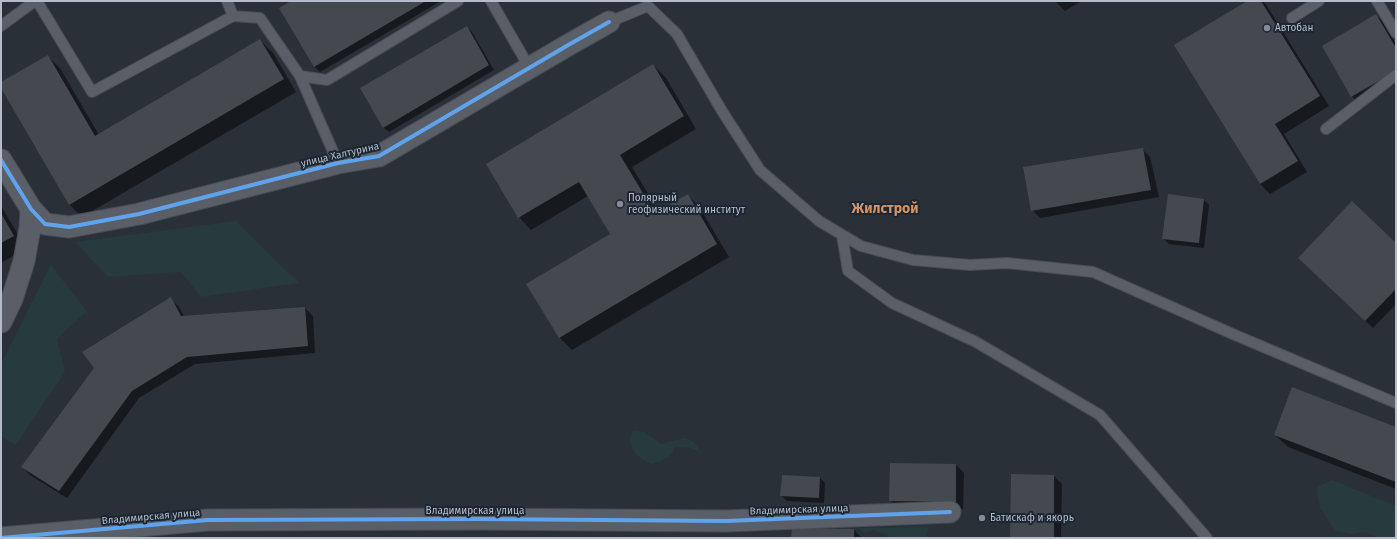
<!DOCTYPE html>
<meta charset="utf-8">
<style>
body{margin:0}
#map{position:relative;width:1397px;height:539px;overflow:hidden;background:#2a3038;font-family:"Fira Sans",sans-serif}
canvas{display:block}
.frame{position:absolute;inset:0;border:2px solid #b4bcc9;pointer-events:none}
</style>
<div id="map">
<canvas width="1397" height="539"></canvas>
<div class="frame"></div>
</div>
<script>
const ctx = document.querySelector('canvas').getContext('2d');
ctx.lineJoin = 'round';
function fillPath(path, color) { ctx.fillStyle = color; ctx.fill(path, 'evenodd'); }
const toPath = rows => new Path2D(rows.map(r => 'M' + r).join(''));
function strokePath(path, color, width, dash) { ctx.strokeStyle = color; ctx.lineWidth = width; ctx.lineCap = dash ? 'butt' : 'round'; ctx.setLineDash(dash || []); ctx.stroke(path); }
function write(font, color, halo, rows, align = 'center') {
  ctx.font = font + ' "Fira Sans",sans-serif'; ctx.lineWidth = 4; ctx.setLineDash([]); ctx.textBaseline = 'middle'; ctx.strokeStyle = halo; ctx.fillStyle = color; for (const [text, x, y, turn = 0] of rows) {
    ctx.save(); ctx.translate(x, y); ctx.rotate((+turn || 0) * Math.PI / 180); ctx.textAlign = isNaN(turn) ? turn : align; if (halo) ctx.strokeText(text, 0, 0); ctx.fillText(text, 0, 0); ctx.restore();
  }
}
fillPath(toPath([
 [236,221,299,283,201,297,181,272,108,277,75,242],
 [51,265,87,311,57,339,65,372,16,445,1,436,1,364],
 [633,430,645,432,660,444,685,438,693,441,701,452,690,448,675,447,671,455,658,463,659,461,652,464,643,460,636,454,629,441],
 [1332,480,1396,506,1396,538,1379,538,1365,532,1351,534,1336,531,1320,508,1317,490,1319,486],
 [929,527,926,536,927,538,890,538,887,535,874,530,863,533,858,528]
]), '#273a3e');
fillPath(toPath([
 [293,1,441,1,320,72,315,67,281,8],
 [1055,1,1081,1,1065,11],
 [1249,1,1263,1,1267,6,1329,106,1284,134,1307,172,1270,194,1260,184,1176,46],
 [1376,15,1384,23,1396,44,1396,83,1359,104,1352,96],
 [467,27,472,32,494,70,389,132,383,127],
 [260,40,273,53,296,92,82,217,70,205,1,86,1,83,47,56,60,68,99,135],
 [653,65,666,78,696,129,632,167,659,212,688,195,700,208,729,257,572,350,560,338,528,284,611,235,588,196,531,230,519,217],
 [1142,149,1150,157,1159,197,1040,218,1032,210],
 [1203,199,1209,205,1204,248,1169,244,1164,239],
 [1,206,26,248,1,263],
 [1396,244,1396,304,1373,328,1307,265],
 [171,299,179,307,184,316,305,308,313,316,315,353,195,364,139,398,67,498,30,475,22,467],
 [1396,428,1396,489,1288,447,1275,435],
 [956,465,964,473,963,509,898,508,890,500],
 [782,476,820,478,825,483,824,503,787,501,781,495],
 [1054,476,1062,484,1061,538,1011,538],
 [854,530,862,538,792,538]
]), '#0007');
fillPath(toPath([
 [291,1,426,1,314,67,279,8],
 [1247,1,1261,1,1320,96,1275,124,1298,161,1260,184,1174,45],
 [1376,14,1396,48,1396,71,1351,97,1322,46],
 [467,26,489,65,383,128,360,88],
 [260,39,284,79,69,205,1,88,1,82,48,55,95,136],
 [653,64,684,116,620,155,655,213,688,194,717,244,559,338,526,284,610,234,579,182,518,218,486,164],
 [1143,148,1151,190,1031,211,1023,167],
 [1168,194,1204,199,1199,243,1162,239],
 [1352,201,1396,243,1396,289,1365,321,1298,258],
 [1,213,14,236,1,243],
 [171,297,181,316,305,307,308,346,187,357,132,391,59,491,21,467,94,368,82,352],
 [1292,387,1396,427,1396,482,1274,435],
 [890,463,956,464,956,502,889,501],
 [1011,474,1054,475,1054,538,1010,538],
 [782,475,820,477,819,498,780,496],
 [792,528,854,529,854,538,791,538]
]), '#444950');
const service = toPath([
 [37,1,92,92,233,16,227,1],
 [491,1,529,67],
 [1377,1,1396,33],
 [233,16,260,18,300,76,338,163],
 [1292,18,1319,1],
 [609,22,648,6,677,34,722,111,760,170,819,221,861,246,913,260,970,265,1007,263,1093,272,1235,335,1396,403],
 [1,26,35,1],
 [300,76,327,80,458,1],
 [1326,129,1396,75],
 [842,235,848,271,892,303,976,342,1100,415,1207,538]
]);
const minor = toPath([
 [1,160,31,209,45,224,69,227,139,214,338,163,379,156,570,44,609,22],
 [1,322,12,299,24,261,30,228,31,209],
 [1,538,208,520,478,519,726,521,950,512]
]);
strokePath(service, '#484c53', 12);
strokePath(minor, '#484c53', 23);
strokePath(service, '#5a5e66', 10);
strokePath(minor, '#5a5e66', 21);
strokePath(toPath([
 [1,160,31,209,45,224,69,227,139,214,338,163,379,156,570,44,609,22],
 [1,538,208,520,478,519,726,521,950,512]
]), '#60a3ed', 4);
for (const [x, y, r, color] of [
 [1267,28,4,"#848b96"],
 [620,204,4,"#848b96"],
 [982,518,4,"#848b96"]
]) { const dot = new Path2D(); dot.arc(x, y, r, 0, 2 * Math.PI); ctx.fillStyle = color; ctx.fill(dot); strokePath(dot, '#1d2633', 1.5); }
write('10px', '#b4bcc9', '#1d2633', [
 ["Автобан",1275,28],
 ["Полярный",628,198],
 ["геофизический институт",628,210],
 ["Батискаф и якорь",990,518]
], 'left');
write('10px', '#b4bcc9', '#1d2633', [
 ["улица Халтурина",340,155,-13],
 ["Владимирская улица",799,510,-2],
 ["Владимирская улица",475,511],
 ["Владимирская улица",151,517,-5]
]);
write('bold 14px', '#d59563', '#1d2633', [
 ["Жилстрой",885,209]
]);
</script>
